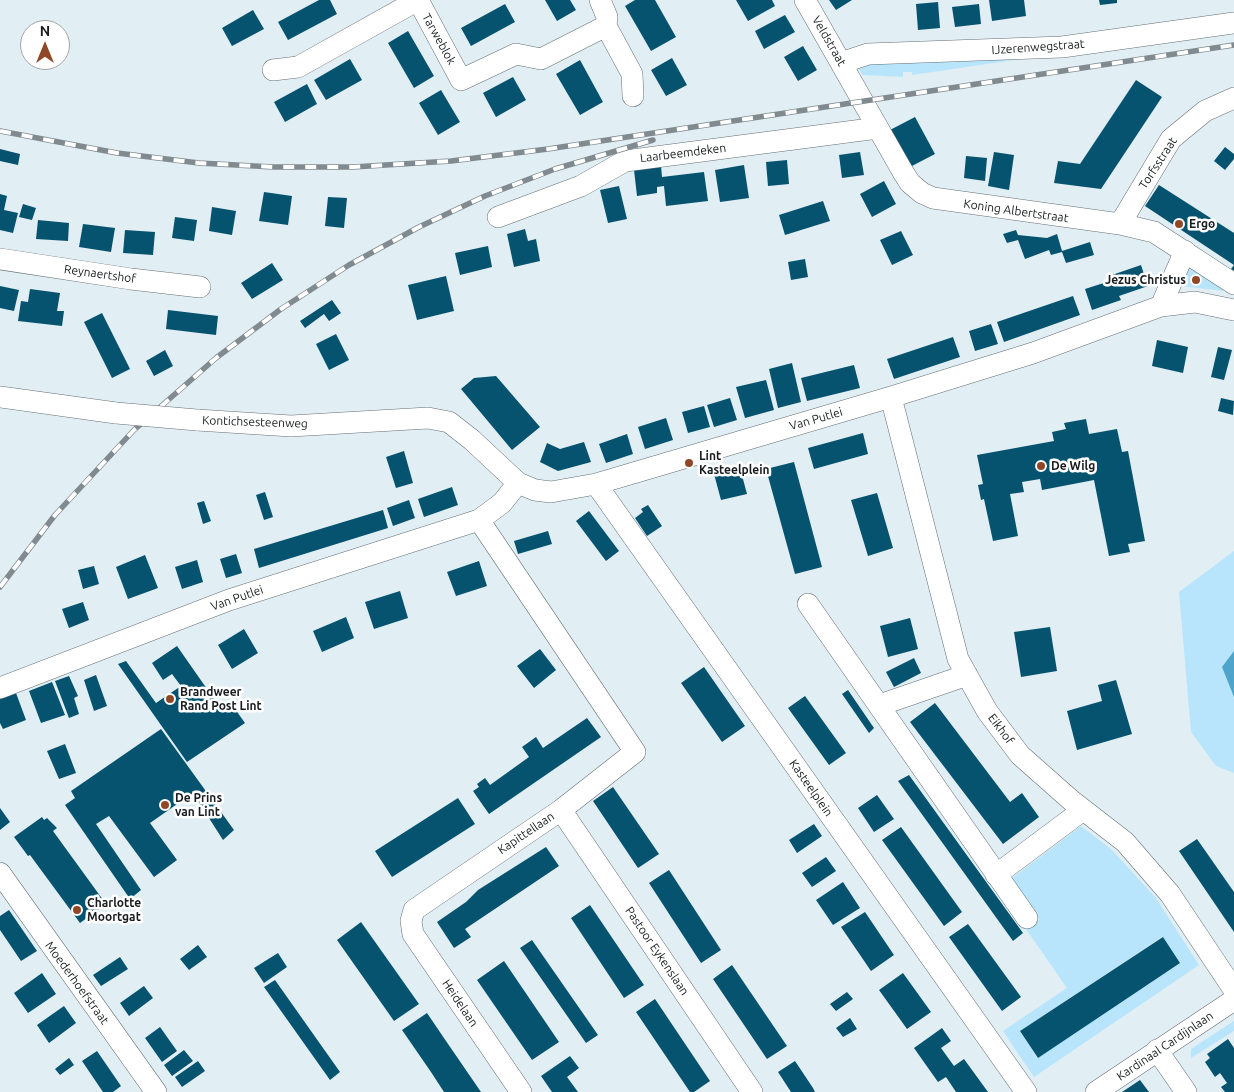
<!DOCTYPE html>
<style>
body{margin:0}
#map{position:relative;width:1234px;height:1092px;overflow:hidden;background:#e1eef4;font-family:Ubuntu,sans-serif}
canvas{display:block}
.north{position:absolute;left:20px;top:20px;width:50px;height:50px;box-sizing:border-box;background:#fff;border:1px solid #a3a4a5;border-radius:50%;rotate:0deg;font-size:14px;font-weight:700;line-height:20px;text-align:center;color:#181c1e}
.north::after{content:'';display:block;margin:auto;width:18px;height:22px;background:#8f4726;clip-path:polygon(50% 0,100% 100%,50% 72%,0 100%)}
</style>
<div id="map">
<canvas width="1234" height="1092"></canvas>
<div class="north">N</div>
</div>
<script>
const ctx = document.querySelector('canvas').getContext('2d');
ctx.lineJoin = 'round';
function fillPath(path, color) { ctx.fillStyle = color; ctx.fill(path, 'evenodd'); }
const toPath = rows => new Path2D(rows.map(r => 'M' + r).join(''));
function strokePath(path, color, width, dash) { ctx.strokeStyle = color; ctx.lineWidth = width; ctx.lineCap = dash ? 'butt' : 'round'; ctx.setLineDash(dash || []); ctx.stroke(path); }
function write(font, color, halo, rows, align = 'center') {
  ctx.font = font + ' Ubuntu,sans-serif'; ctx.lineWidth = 5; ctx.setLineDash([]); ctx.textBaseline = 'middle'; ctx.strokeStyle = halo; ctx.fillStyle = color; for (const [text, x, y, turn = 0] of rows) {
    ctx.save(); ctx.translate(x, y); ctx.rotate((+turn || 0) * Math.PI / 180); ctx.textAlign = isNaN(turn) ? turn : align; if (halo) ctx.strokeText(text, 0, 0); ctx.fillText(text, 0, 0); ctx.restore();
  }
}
fillPath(toPath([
 [1048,55,912,75,912,72,903,72,903,77,863,75,857,66,858,62],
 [1185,263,1225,291,1179,286],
 [1234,551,1234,773,1216,766,1191,732,1179,592],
 [1081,826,1112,850,1156,898,1199,965,1034,1077,1003,1031,1067,988,1026,929,1039,920,1011,879],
 [1162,937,1180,963,1037,1058,1020,1031],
 [1234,1021,1234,1031,1191,1058,1191,1049]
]), '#b8e5fb');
fillPath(toPath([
 [1234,651,1234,697,1222,667]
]), '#4ea4cb');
fillPath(toPath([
 [319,0,330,0,337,14,288,40,278,22],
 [545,0,570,0,576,10,557,21],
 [635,0,655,0,676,37,651,51,625,6],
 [736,0,772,0,775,6,748,21],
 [829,0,852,0,836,10],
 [989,0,1024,0,1026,16,992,21],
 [1099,0,1117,0,1117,3,1100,5],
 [938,2,940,28,918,30,916,4],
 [505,4,515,22,471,46,461,28],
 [979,4,981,24,955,27,952,7],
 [253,10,264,29,232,46,222,28],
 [785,15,795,32,764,49,755,31],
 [408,31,434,76,414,88,388,43],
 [803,46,817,70,798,81,784,57],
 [672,58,687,85,666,96,651,70],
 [350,59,362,80,326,100,314,80],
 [580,60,603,102,580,115,556,74],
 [513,77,526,100,496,117,483,93],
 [1136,80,1162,97,1101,189,1054,183,1058,161,1080,164],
 [307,84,317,104,285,122,274,102],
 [441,90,460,122,438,135,419,103],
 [915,117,935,154,910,167,890,130],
 [1225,147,1234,154,1234,159,1225,170,1214,161],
 [0,149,20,154,18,165,0,161],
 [860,152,864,175,842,178,839,155],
 [994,152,1014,155,1009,190,988,186],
 [966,156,987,158,985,181,964,178],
 [787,160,789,184,768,186,766,162],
 [744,165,749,198,720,202,715,170],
 [661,166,662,177,704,172,708,201,666,206,664,186,657,187,657,193,637,196,634,170],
 [884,181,896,204,872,217,860,194],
 [1159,185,1234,233,1234,271,1231,269,1234,265,1145,206],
 [619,186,627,219,608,223,600,190],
 [264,192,292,196,288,225,259,221],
 [0,194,7,196,4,210,18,213,13,233,0,230],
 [328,197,347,198,344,228,325,226],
 [823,201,830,221,785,235,779,215],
 [23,204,36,208,32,220,19,217],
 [212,207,236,211,232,235,209,231],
 [175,217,197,220,194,241,172,238],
 [38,220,69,223,68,241,36,239],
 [83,224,115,228,111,252,79,247],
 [525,229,528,241,536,239,540,261,514,267,507,234],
 [125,230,155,232,153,255,123,253],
 [1016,230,1018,235,1047,238,1057,234,1062,251,1090,242,1094,255,1066,263,1062,252,1051,255,1049,250,1025,259,1018,240,1007,243,1003,234],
 [901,231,913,255,892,265,880,240],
 [488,246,492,267,460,275,455,253],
 [805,259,808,277,791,280,788,262],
 [272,263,283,280,252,299,241,283],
 [1141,265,1148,286,1119,296,1121,300,1092,310,1085,289,1113,280,1112,275],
 [446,276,454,311,417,320,408,285],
 [0,286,19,290,14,311,0,308],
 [30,289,60,293,57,311,64,311,62,326,18,321,21,301,28,302],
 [1073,296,1080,315,1004,342,997,322],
 [332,300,341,313,329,321,324,314,305,328,300,321],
 [168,310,218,316,216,335,166,329],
 [102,313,130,369,112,378,84,322],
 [991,324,998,344,975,351,969,331],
 [336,334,349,360,329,370,316,344],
 [953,337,960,357,894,379,887,359],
 [1157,340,1188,347,1183,373,1152,366],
 [1218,347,1232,350,1224,380,1211,377],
 [165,350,173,366,154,376,146,361],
 [792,363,801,402,778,408,769,369],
 [854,365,860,388,807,401,801,378],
 [496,376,540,427,512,450,461,389,474,378],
 [766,380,774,410,745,418,736,387],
 [730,398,737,420,714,427,707,405],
 [1221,398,1234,401,1233,415,1218,411],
 [704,406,710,427,688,433,682,412],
 [666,418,673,440,645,449,638,427],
 [1086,419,1089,434,1117,429,1122,452,1128,451,1145,541,1128,544,1130,552,1109,556,1094,480,1042,490,1040,479,1022,482,1024,492,1010,494,1018,536,993,541,984,499,981,500,978,485,983,484,977,455,1054,441,1052,432,1066,429,1064,423],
 [863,433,868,454,814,469,808,448],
 [627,434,633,454,606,463,599,444],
 [584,442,591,462,558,471,540,462,547,443,560,449],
 [404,451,413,483,396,488,386,457],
 [794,462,822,567,795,574,766,469],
 [740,468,747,494,721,500,714,474],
 [452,487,458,505,424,517,418,499],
 [265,492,273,517,264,520,256,495],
 [877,493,893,548,868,556,851,500],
 [409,500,415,518,393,526,387,508],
 [204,501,211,521,203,524,197,503],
 [648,505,662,526,647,536,635,518,643,512,641,509],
 [383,510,388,528,259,568,254,549],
 [589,511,619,551,606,561,576,521],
 [548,531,552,544,518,554,514,541],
 [236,554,242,573,226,578,220,559],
 [145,555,158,588,128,599,116,567],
 [197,560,203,582,182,589,175,567],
 [479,561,487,586,456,596,447,572],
 [94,566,99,584,83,589,78,570],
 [400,591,408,618,374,629,365,602],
 [83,602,89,620,69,628,62,609],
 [346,617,354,638,322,652,313,631],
 [910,618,918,649,888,657,880,626],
 [1050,627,1057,671,1021,677,1014,632],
 [244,629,258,653,232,669,218,645],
 [177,646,221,709,230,702,245,723,187,762,118,664,126,661,156,703,181,686,172,674,163,680,152,663],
 [540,649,556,670,534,688,517,666],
 [914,658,921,673,894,687,886,672],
 [704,667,745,726,722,742,681,683],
 [96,675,107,706,94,711,84,680],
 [69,676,78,696,74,698,79,714,69,718,55,681],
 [1116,680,1132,734,1077,750,1067,711,1102,701,1098,685],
 [52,682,65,715,41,723,29,691],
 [848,690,874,728,869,733,842,694],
 [16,693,26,720,3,729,0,723,0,699],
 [805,696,846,753,829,765,788,708],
 [935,703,1010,802,1022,793,1039,817,1003,844,910,722],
 [587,718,601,737,489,814,473,791,479,787,477,784,485,778,490,785,529,757,522,747,536,737,543,748],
 [161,729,234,830,223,840,193,793,150,823,177,860,154,877,109,816,96,824,141,890,130,899,65,805,75,798,71,791],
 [65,744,76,773,59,779,47,751],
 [909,775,1023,933,1013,941,898,781],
 [613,787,659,854,638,868,593,801],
 [877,795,894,819,874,832,858,808],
 [458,798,475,824,392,877,375,851],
 [0,808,10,822,0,830],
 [42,817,44,820,47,818,57,828,53,831,106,904,80,923,30,855,28,856,14,837],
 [814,824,822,836,797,853,789,840],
 [901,827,962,912,944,926,882,840],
 [1197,839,1234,892,1234,932,1179,851],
 [546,847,559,866,465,929,471,937,454,948,437,922,466,902,478,890],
 [826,857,836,871,812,887,802,873],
 [669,870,721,950,701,963,649,883],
 [843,882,860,908,833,925,816,900],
 [590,905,644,985,624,998,571,918],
 [9,910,37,951,21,961,0,930,0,916],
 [865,912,894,955,871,971,841,927],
 [361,922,419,1004,394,1021,337,940],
 [968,924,1021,997,1002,1011,949,937],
 [1163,937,1180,963,1038,1058,1020,1031],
 [532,940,598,1035,586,1043,520,948],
 [198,945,207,957,189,970,180,959],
 [278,953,287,967,264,983,254,968],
 [120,957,128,969,101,986,93,975],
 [504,961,559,1042,532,1060,477,980],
 [732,965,787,1046,767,1059,713,979],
 [42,973,56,994,28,1013,14,993],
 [903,973,931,1012,907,1029,879,990],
 [275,980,340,1072,330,1080,264,987],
 [144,986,153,998,129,1016,120,1003],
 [847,992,853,999,836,1011,830,1004],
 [655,999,710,1081,694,1092,690,1092,636,1012],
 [64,1006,76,1023,49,1043,37,1025],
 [427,1013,446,1041,481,1092,444,1092,431,1072,402,1030],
 [850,1018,857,1029,843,1037,836,1028],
 [160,1027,177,1051,162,1062,145,1038],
 [942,1028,951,1041,941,1048,954,1066,964,1059,988,1092,956,1092,946,1077,938,1082,914,1048],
 [1228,1039,1234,1048,1234,1092,1225,1092,1221,1087,1227,1083,1220,1073,1215,1077,1205,1062,1210,1058,1207,1054],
 [184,1050,193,1061,172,1076,164,1065],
 [97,1051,121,1086,113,1092,103,1092,82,1061],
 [570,1056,579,1068,567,1077,578,1092,552,1092,541,1076],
 [69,1058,74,1065,60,1075,55,1069],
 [198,1061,205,1071,182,1087,175,1077],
 [795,1061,813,1088,815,1092,791,1092,778,1072],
 [1140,1080,1149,1092,1122,1092]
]), '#06536f');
const minor = toPath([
 [600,0,607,17,606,26,632,74,633,96],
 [805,0,903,172,910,183,922,193,933,198,1120,224,1154,232,1234,284],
 [841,63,868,54,1062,47,1234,23],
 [273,70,298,67,418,0,461,80,516,54,541,59,606,26],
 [498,217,581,186,625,161,878,128],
 [1120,224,1171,139,1205,111,1234,98],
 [0,259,131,279,200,287],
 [1161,306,1185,251],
 [0,397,116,413],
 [891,397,958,659,987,711,1020,755,1072,801,1125,842,1170,894,1234,990],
 [197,420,291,426,428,418,449,422,472,440,518,483,535,490,551,492,596,484,891,397,1033,353,1161,306,1195,302,1234,310],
 [596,484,1026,1092],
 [479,520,635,752,561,810,414,910,411,921,413,934,521,1092],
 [808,604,1027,918],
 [0,688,229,600,479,520,502,503,518,483],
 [880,705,967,675],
 [561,810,752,1092],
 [0,873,156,1092],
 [996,875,1083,810],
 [1157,1050,1186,1092],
 [1096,1092,1234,1000]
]);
strokePath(minor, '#657076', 22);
strokePath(minor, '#fff', 21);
const rail = toPath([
 [0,131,117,153,199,163,273,167,353,167,451,161,548,149,1234,45],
 [0,587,55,515,134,430,216,358,281,309,349,265,419,227,485,196,555,169,653,140]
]);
strokePath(rail, '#818a8e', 5.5);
strokePath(rail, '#fff', 4, [11]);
const minorBridge = toPath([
 [116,413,197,420]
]);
strokePath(minorBridge, '#657076', 22, []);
strokePath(minorBridge, '#fff', 21);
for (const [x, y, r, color] of [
 [1179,224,5,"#8f4726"],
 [1196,280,5,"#8f4726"],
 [689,463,5,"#8f4726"],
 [1041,466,5,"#8f4726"],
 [170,699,5,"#8f4726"],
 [165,805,5,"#8f4726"],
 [77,910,5,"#8f4726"]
]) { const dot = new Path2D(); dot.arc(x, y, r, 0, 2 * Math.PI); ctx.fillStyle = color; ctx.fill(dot); strokePath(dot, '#fff', 2); }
write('12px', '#181c1e', '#fff', [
 ["Tarweblok",439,39,61],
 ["Veldstraat",829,41,60],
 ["IJzerenwegstraat",1038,47,-4],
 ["Laarbeemdeken",683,153,-7],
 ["Torfsstraat",1158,163,-57],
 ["Koning Albertstraat",1016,211,8],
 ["Reynaertshof",100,274,8],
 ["Van Putlei",816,419,-16],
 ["Kontichsesteenweg",255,422,2],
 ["Van Putlei",237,598,-19],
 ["Eikhof",1001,729,53],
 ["Kasteelplein",811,788,55],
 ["Kapittellaan",526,833,-34],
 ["Pastoor Eykenslaan",657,951,56],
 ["Moederhoefstraat",77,983,54],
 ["Heidelaan",460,1003,56],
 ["Kardinaal Cardijnlaan",1165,1046,-34]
]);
write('bold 12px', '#181c1e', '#fff', [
 ["Ergo",1189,224],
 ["Jezus Christus",1186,280,"right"],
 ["Lint",699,456],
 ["Kasteelplein",699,470],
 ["De Wilg",1051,466],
 ["Brandweer",180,692],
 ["Rand Post Lint",180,706],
 ["De Prins",175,798],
 ["van Lint",175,812],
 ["Charlotte",87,903],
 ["Moortgat",87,917]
], 'left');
</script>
